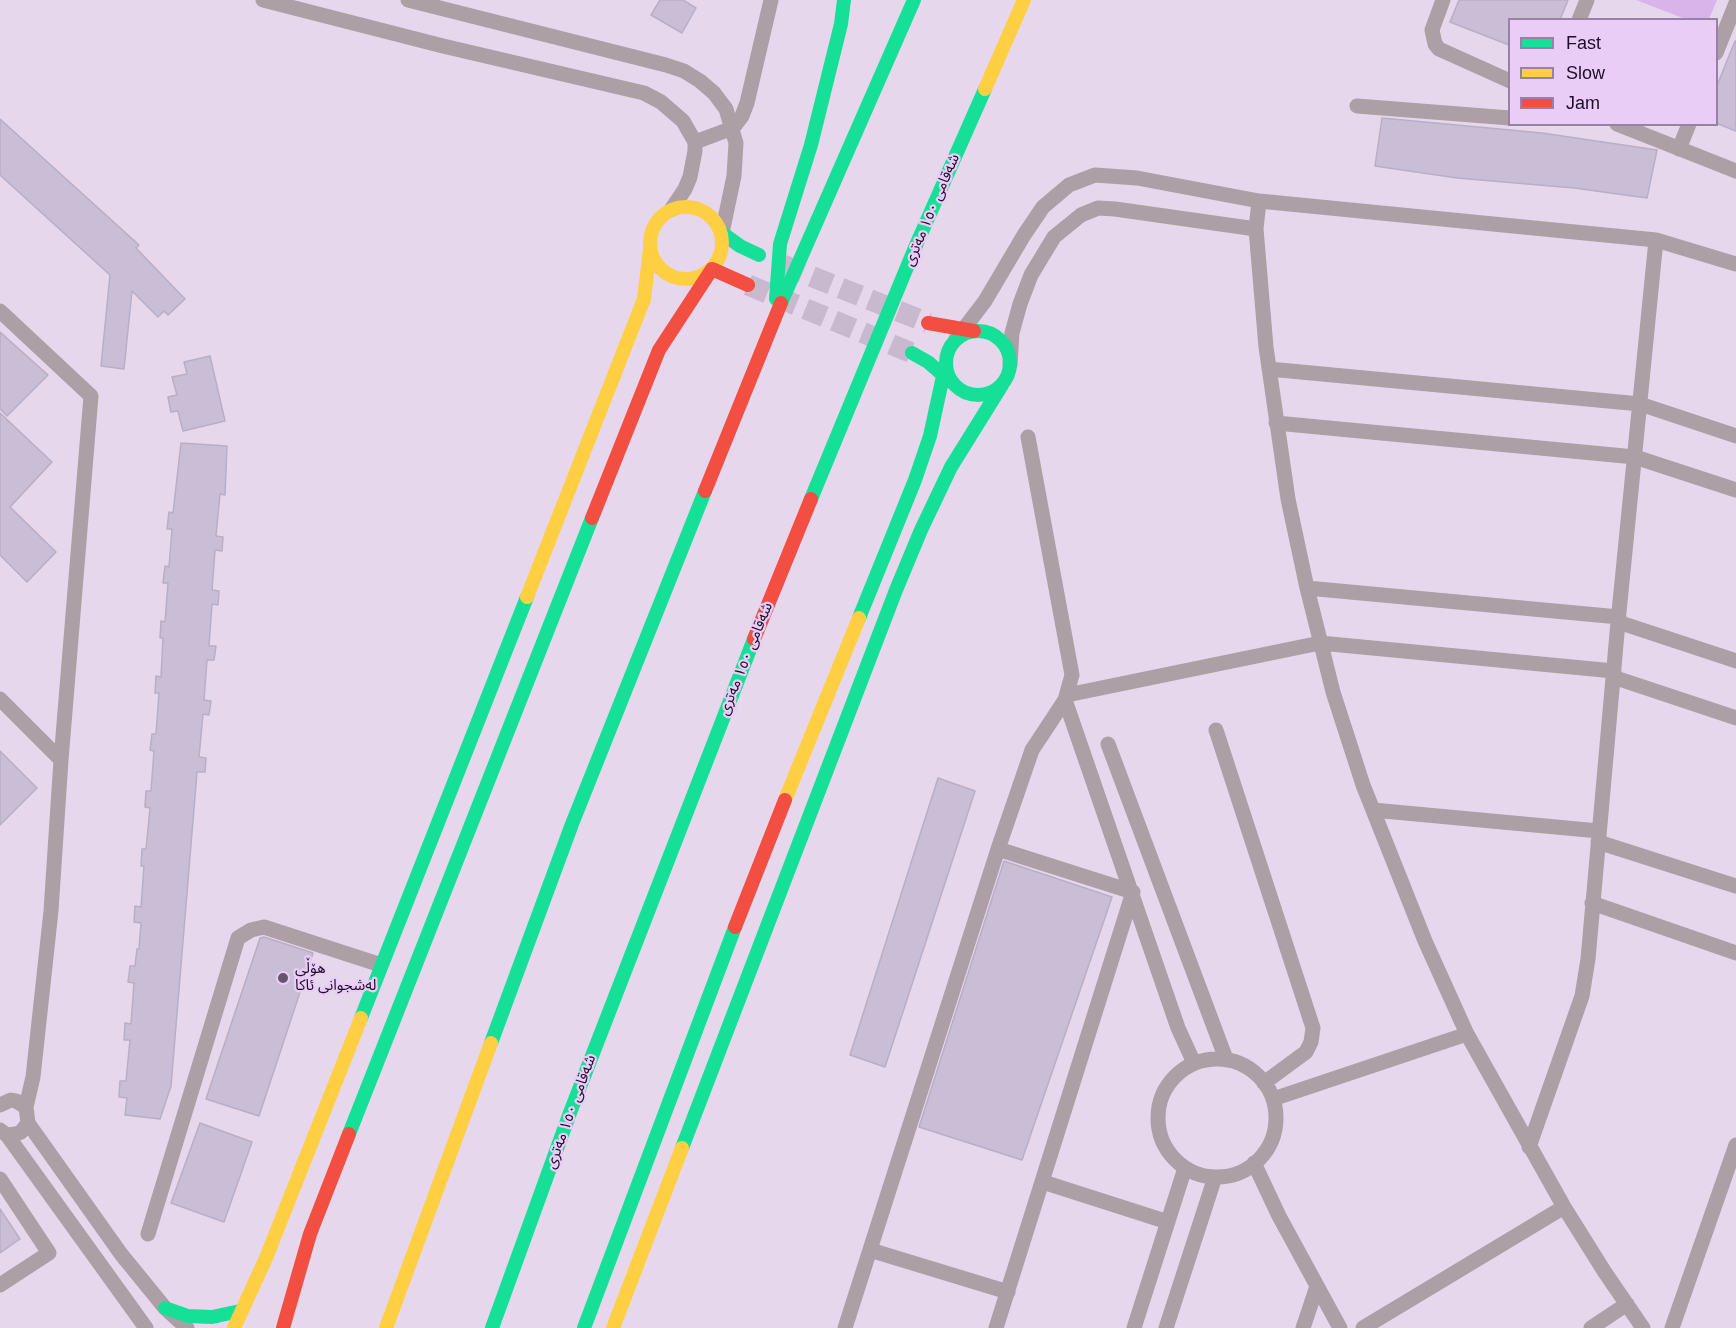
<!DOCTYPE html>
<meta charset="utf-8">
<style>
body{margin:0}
#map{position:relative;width:1736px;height:1328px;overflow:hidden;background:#e6d7ed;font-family:Arial,sans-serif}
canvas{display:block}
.legend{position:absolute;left:1508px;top:18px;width:210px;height:108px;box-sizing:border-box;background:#e9cdf7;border:2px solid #9881a4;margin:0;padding:8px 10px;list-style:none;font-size:18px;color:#1f0e27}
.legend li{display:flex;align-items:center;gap:12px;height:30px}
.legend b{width:30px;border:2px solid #9881a4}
</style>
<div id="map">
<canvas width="1736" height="1328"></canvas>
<ul class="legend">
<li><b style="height:8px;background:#16e098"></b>Fast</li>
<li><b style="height:8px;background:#ffcf43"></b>Slow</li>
<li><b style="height:8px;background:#f24e42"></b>Jam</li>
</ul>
</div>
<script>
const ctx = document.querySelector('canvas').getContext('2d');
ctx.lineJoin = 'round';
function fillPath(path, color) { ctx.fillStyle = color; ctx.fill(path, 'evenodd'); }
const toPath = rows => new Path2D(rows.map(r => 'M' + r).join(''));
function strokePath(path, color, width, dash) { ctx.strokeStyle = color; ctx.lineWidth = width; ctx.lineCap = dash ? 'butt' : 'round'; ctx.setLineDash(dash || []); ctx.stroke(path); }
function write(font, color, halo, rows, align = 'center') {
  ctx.font = font + ' Arial,"Noto Sans Arabic",sans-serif'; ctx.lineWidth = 4.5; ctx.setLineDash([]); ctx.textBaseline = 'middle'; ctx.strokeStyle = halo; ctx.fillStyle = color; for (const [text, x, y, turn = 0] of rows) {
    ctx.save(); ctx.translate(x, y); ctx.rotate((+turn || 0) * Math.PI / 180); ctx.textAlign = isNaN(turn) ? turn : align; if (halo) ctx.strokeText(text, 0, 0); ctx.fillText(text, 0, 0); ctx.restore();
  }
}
fillPath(toPath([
 [1636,0,1717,0,1709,19,1688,20]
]), '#d9b4ea');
const building = toPath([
 [660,0,683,0,696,8,682,33,651,15,660,0],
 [1459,0,1568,0,1560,20,1509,20,1509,45,1450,22,1459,0],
 [1735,41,1736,41,1736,131,1716,123,1716,88,1735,41],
 [1382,118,1542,133,1657,150,1647,198,1574,188,1457,178,1375,166,1382,118],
 [0,119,139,245,136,248,185,299,168,315,164,311,158,317,132,291,124,369,101,366,110,275,0,175,0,119],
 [0,332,48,375,7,416,0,409,0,332],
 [210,356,225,421,183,431,178,411,171,412,168,397,177,395,172,377,187,374,184,362,210,356],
 [0,413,52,462,10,507,56,552,27,582,0,555,0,413],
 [181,443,227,446,225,495,220,494,216,536,223,537,222,551,215,550,212,590,219,591,218,605,212,604,209,646,216,646,214,660,207,660,204,700,211,701,209,715,203,714,199,757,206,758,205,772,197,772,171,1086,160,1119,125,1115,127,1098,119,1097,120,1081,126,1081,130,1040,124,1040,125,1023,131,1024,134,983,128,982,130,966,135,966,137,949,139,949,141,923,134,922,135,906,141,907,144,866,141,866,142,849,146,849,150,808,145,807,146,791,151,791,154,751,150,750,152,734,156,734,159,693,155,693,156,676,161,677,163,638,160,638,161,621,165,622,168,583,163,583,165,566,169,567,172,529,167,529,169,512,173,513,181,443],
 [0,751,37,788,0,825,0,751],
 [938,778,975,791,885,1067,850,1055,938,778],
 [1004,861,1112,897,1022,1160,919,1127,1004,861],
 [264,937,313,953,259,1116,206,1099,260,938,264,937],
 [200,1123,252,1142,224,1222,171,1203,200,1123],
 [0,1209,20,1239,0,1253,0,1209]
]);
fillPath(building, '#c9bed6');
strokePath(building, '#b8aec5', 1.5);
strokePath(toPath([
 [783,265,928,323],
 [748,285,912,353]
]), '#c8b9cf', 21, [21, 10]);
strokePath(toPath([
 [263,0,443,46,644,93,661,102,683,121,695,142,695,151,690,177,685,189,671,210],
 [408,0,666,65,684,71,700,81,714,93,726,109,736,143,734,176,722,233],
 [1443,0,1432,30,1435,44,1439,49,1510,81],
 [1579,20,1587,0],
 [1716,53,1736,3],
 [1357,106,1510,118],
 [1617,124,1736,171],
 [695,142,733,128,742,116,747,103,771,0],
 [1679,149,1689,124],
 [1259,201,1256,229,1266,347,1288,499,1307,588,1333,692,1363,785,1425,941,1467,1034,1564,1207,1604,1271,1643,1328],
 [0,311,91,396,61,760,51,911,33,1077,26,1107],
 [956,339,985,301,1024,235,1043,207,1069,185,1095,175,1137,178,1259,201,1656,240,1736,264],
 [1010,365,1012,333,1020,304,1031,275,1054,237,1081,215,1098,208,1115,209,1256,229],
 [1269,369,1640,404,1736,436],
 [1276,423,1635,457,1736,490],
 [1307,588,1619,617],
 [1618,622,1736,661],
 [1613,677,1736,718],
 [1067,695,1320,643,1614,671],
 [0,699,61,760],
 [1065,700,1178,1028,1194,1063],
 [1216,730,1313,1028,1311,1042,1306,1052,1264,1083],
 [1108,744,1226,1059],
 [1373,810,1599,831],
 [1598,842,1736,886],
 [1592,903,1736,953],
 '1158 1118a59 59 0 1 1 118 0a59 59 0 1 1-118 0Z',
 [1273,1099,1467,1034],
 [0,1105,11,1100,16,1101,26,1107,28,1123,21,1132,16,1134,7,1135,0,1130],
 [28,1123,121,1254,165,1308,187,1328],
 [7,1135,146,1328],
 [1529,1147,1582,996,1588,959,1618,622,1656,240],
 [1254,1163,1279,1216,1340,1328],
 [0,1179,49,1253,0,1285],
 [1043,1182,1168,1222],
 [148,1234,238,938,251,930,264,927,381,965],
 [870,1250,1008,1292],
 [845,1328,998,849,1032,750,1065,700,1072,675,1028,437],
 [996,1328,1133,892,998,849],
 [1134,1328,1185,1168],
 [1166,1328,1215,1177],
 [1303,1328,1317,1286],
 [1363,1328,1564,1207],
 [1591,1328,1627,1304],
 [1672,1328,1736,1145]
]), '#ac9fa6', 15);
strokePath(toPath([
 [722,233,740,246,759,255],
 [776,299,780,244,811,145,841,24,844,0],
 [781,303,914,0],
 '946 363a32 32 0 1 1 64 0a32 32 0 1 1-64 0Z',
 [912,353,928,362,951,382],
 [811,499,917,243,985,89],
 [859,618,915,480,930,436,945,367],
 [361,1018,527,597],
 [491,1043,572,824,705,491],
 [349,1134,592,518],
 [682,1148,896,590,921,530,951,467,1002,385],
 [165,1308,188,1316,212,1317,240,1311],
 [492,1328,571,1110,754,639],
 [584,1328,735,927]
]), '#16e098', 14);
strokePath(toPath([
 [985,89,1024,0],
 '650 243a36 36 0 1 1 72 0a36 36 0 1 1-72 0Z',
 [527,597,644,299,650,249],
 [785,800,859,618],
 [234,1328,266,1258,361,1018],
 [386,1328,491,1043],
 [613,1328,682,1148]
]), '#ffcf43', 14);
strokePath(toPath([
 [928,323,974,331],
 [705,491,781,303],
 [592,518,659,350,712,269,748,285],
 [754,639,811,499],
 [735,927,785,800],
 [283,1328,310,1234,349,1134]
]), '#f24e42', 14);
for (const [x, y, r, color] of [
 [283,978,6,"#65546c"]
]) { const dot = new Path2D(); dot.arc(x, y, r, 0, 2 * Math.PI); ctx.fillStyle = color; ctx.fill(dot); strokePath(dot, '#e9cdf7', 2); }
write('15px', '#1f0e27', '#e9cdf7', [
 ["شەقامی ١٥٠ مەتری",932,210,-67],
 ["شەقامی ١٥٠ مەتری",746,659,-68],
 ["شەقامی ١٥٠ مەتری",571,1112,-70]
]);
write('15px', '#1f0e27', '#e9cdf7', [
 ["هۆڵی",295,969],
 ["لەشجوانی ئاکا",295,986]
], 'left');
</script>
